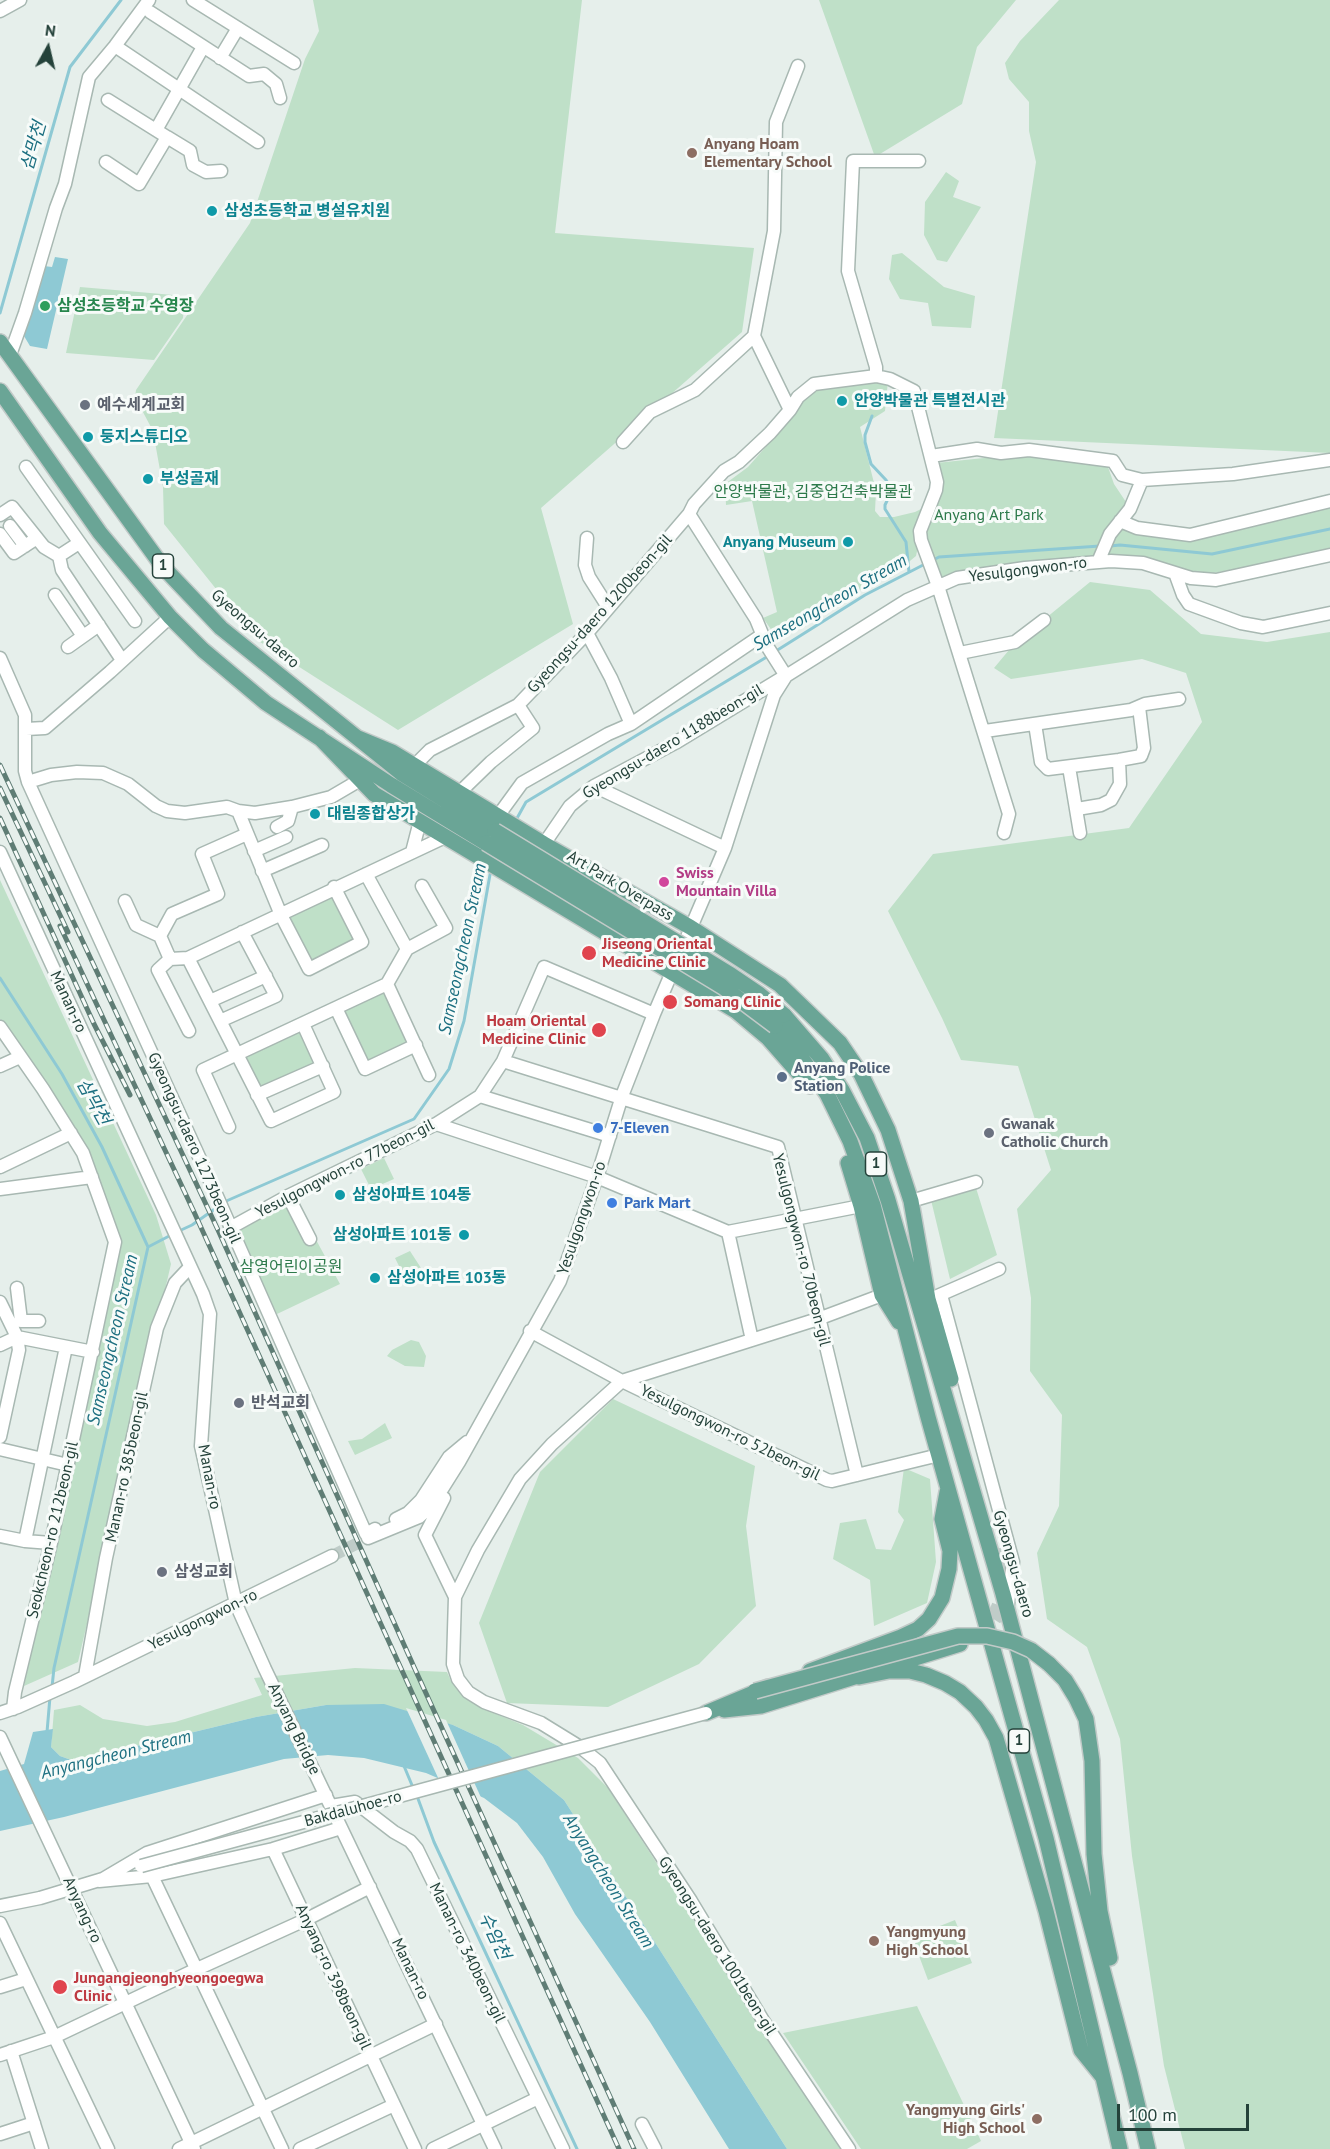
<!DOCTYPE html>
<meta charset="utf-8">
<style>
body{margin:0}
#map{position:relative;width:1330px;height:2149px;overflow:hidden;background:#e6efeb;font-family:"PT Sans",sans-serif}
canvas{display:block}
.north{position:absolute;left:18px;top:18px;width:60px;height:60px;-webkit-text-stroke:4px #f7fbf9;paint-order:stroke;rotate:8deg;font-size:16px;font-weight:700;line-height:24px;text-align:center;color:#24423a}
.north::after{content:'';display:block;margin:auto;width:21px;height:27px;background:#24423a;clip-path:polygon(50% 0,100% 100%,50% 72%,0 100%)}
.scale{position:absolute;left:1117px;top:2104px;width:132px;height:27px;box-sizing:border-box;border:3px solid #24423a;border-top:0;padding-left:8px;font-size:18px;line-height:21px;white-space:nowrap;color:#24423a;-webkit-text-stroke:4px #f7fbf9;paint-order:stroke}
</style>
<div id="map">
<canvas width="1330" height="2149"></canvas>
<div class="north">N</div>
<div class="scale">100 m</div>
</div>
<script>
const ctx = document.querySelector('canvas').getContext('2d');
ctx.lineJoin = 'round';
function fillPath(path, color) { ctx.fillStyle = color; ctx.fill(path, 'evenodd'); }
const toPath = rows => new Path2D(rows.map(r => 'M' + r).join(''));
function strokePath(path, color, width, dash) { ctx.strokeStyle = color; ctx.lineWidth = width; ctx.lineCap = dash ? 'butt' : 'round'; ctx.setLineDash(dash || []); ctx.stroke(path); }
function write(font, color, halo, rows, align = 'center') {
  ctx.font = font + ' "PT Sans","Noto Sans KR",sans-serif'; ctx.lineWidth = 6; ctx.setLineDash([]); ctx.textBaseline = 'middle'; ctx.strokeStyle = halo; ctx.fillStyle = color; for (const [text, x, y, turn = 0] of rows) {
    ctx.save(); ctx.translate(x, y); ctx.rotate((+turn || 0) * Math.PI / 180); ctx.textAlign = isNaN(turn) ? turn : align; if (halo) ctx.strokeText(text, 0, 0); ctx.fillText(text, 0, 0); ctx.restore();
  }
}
fillPath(toPath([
 [313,0,582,0,555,233,754,248,742,332,541,508,573,624,398,730,257,640,164,524,163,487,153,431,135,397,136,390,250,223,305,59,319,31],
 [819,0,1016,0,977,47,962,104,875,157],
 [1059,0,1330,0,1330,453,994,438,1036,162,1029,131,1029,102,1009,79,1005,63,1020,41],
 [946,172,959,181,953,197,981,207,947,262,937,260,924,235,925,202],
 [902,253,944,287,975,296,971,328,932,326,928,303,900,299,889,279,892,255],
 [80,287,185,296,183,318,154,360,66,353],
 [888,381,885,411,860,427,876,491,875,511,880,517,894,517,915,512,927,506,916,556,899,570,859,591,789,635,775,635,763,618,777,612,752,501,726,505,725,484,748,467,793,416,801,398,818,386],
 [1022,454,1108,467,1114,484,1130,508,1120,520,1190,534,1330,500,1330,552,1191,577,1111,561,939,585,924,544,936,463],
 [1090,582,1150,590,1201,634,1267,642,1330,632,1330,2149,1185,2149,1164,2066,1132,1856,1120,1739,1087,1647,1047,1619,1037,1553,1059,1506,1062,1415,1030,1371,1031,1298,1017,1209,1051,1170,1018,1066,961,1060,942,1018,888,911,933,854,1129,828,1202,722,1186,673,1142,659,1011,679,994,668,1014,644],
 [0,880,156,1215,171,1264,78,1662,24,1686,120,1241,75,1133,0,1021],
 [334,887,362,942,309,969,281,915],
 [387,984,416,1045,365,1069,336,1008],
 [303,1024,323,1066,257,1095,237,1054],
 [384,1158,394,1179,371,1189,361,1169],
 [976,1188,997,1255,950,1279,931,1200],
 [295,1201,340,1284,277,1314,234,1230],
 [410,1251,421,1268,404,1276,395,1258],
 [411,1340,419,1342,426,1356,424,1367,405,1366,387,1356,392,1350],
 [613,1399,755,1466,746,1526,756,1606,699,1664,608,1707,507,1703,479,1623,540,1472],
 [385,1423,392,1438,355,1455,348,1441,362,1439],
 [904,1468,930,1479,936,1562,927,1603,874,1626,870,1580,833,1559,840,1523,866,1519,876,1549,891,1550,904,1520,898,1512],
 [355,1668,447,1672,451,1681,460,1691,484,1709,523,1725,578,1758,608,1788,842,2149,787,2149,564,1800,498,1746,453,1725,326,1705,256,1717,74,1761,60,1756,51,1747,54,1710,80,1705,103,1719,147,1726,175,1722,262,1695,254,1678],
 [955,1920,972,1963,928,1980,912,1937],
 [917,2006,981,2141,967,2149,861,2149,783,2033]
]), '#bfe0c8');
fillPath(toPath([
 [55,257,68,259,47,349,30,346,24,336,44,266,52,267],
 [384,1704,453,1725,498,1746,564,1800,787,2149,729,2149,650,2022,575,1914,543,1857,517,1823,484,1798,426,1773,364,1758,328,1755,284,1759,64,1817,0,1831,0,1771,24,1764,33,1732,53,1729,51,1747,60,1756,74,1761,256,1717,326,1705]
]), '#8ec9d4');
fillPath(toPath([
 [406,1708,446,1720,483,1802,440,1782]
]), '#e6efeb');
strokePath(toPath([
 [0,313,70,67,121,0],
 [872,416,865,435,865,442,871,464,886,480,892,490,885,505,885,509,906,542,909,572],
 [1110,546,1120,545,1212,554,1330,529],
 [931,561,939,557,1100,546],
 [776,651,865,595,925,564],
 [516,820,526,802,770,655],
 [0,978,62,1074,102,1147,148,1247],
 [224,1202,414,1119,449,1069,464,1021,491,869],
 [179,1231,192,1225,219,1206],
 [52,1687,54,1668,148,1247,173,1234],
 [47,1732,50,1697],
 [404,1766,414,1790],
 [417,1796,434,1842,577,2149]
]), '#8ec9d4', 3);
strokePath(toPath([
 [332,1556,368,1538]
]), '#bfccc8', 12, [12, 6]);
strokePath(toPath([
 [979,1636,985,1633,994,1619,1002,1598,1004,1576,1000,1548]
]), '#bfccc8', 15, [15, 8]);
const minor = toPath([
 [193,0,294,63],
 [0,11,20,0],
 [150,12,249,76,264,74,276,84,280,98],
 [115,46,258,142],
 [220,58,238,28],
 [156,130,203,47],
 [167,137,190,151,193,165,206,172,221,171],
 [919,161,853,161,848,271,876,367,876,376,890,379,914,391,937,482,936,490,920,531,921,540,938,586,1009,814,1004,833],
 [106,162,139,184,167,137,108,100],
 [10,355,25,313,56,208,65,184,89,77,115,46,149,0],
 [790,410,798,397,814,384,876,376],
 [623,442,650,412,695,390,754,336],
 [931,456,977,449,1001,453,1029,450,1113,461,1122,475,1142,480,1233,474,1330,460],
 [26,467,135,621],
 [689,514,756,619,767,646,786,676],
 [0,515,12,507,44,547,59,556,62,570,122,660],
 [1120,521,1137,528,1190,535,1330,501],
 [10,526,25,546],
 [0,534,14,553,37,538],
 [587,538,585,565,589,577,608,607],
 [59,556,79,543],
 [1098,562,1110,534,1130,509,1142,480],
 [1175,573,1183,595,1189,604,1241,623,1263,627,1330,613],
 [55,595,83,636],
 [587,633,611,678,631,724],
 [68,647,99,625],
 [960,653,1015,642,1044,620],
 [0,658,25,715,25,771,28,782,216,1194,366,1534,375,1529],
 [1035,724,1041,762,1048,769,1119,760,1141,756,1144,748,1139,707],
 [26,729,45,728,110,672,170,617],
 [985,731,1131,710,1145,704,1179,699],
 [415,765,430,750,518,705,587,633,689,514,694,504,724,471,739,462,770,433,790,410,754,336,774,231,776,122,798,66],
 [1069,767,1080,833],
 [28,782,51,775,77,772,103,773,128,784,156,806,167,811,185,813,227,807,238,811,255,813,292,807,331,797,360,780],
 [594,786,725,848],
 [459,793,491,762,533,728,518,705],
 [1077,809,1101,805,1111,800,1120,784,1119,760],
 [238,811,281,915,309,969,362,942,334,887],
 [498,816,522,783,608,734,631,724,762,635],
 [277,827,288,821,292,807],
 [544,844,570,806,594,786,675,743,782,678],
 [254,851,286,837],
 [0,852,203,1294,210,1314,201,1446,236,1604,265,1669,495,2149],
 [412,852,420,821],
 [262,871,322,845],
 [366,874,407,949,387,984,429,1075],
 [125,901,136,925,160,936,170,959],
 [160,936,172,914,218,894,202,854,247,834],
 [407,949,446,928,422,886],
 [188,958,271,1121,334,1092,303,1024],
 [210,1001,266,976],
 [336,1008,365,1069,416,1045],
 [220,1021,276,996,242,932],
 [0,1027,43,1089,83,1153,115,1242,51,1543,15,1692,13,1709],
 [189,1031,158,970,170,959,188,958,445,837],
 [503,1061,778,1147,857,1475],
 [0,1066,20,1057],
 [257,1095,323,1066],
 [480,1096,610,1136],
 [436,1124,597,1177,728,1232,861,1206],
 [229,1127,203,1070,387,984],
 [0,1167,71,1133],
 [0,1189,92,1177],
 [288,1196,310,1239],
 [911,1201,976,1182],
 [230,1228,288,1196,436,1124,480,1096,503,1061,544,967,654,1014],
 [728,1232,752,1340],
 [17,1288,21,1321,39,1321],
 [941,1295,1013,1562,1008,1604],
 [935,1297,999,1269],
 [0,1302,17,1337,19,1350,0,1437],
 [530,1331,622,1381,827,1480,832,1481,939,1455],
 [0,1345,17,1337,93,1352],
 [0,1449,68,1465],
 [444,1498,425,1535,455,1597,453,1664,458,1679,468,1692,484,1702,541,1723,580,1747,600,1763,691,1901,764,2022,849,2149],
 [396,1519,408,1513,421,1500,449,1457,467,1442],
 [0,1536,25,1541,51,1543],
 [368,1538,419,1517,432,1505,459,1462,560,1281,597,1177,622,1096,654,1014,725,848,774,695,786,676,907,600,957,578,1025,568,1111,561,1143,563,1191,578,1216,580,1330,555],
 [25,1541,66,1347],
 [455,1597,478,1550,520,1479,552,1444,622,1381,818,1319,882,1295],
 [85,1676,106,1558,157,1328,175,1283,190,1267],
 [0,1713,18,1707,74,1682,332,1556],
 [0,1737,194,2149],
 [331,1806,355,1802,394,1832,410,1841,417,1849,563,2149],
 [273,1849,415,2149],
 [152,1876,282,2149],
 [103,1879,147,1853,326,1795],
 [99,1881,152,1876,273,1849,341,1828],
 [0,1906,40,1898,106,1878],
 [0,1923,108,2149],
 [0,1987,26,1979],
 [11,2051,42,2149],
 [0,2055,54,2037,197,1969,305,1920,370,1887],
 [642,2124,655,2149],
 [0,2134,34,2123],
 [179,2149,436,2024],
 [300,2149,394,2105],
 [433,2149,538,2098]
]);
const major = toPath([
 [0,342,163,567,221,628,401,773,495,831],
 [0,391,100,533,170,617,203,650,266,703,391,785,486,843],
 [319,737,374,794,736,1011,768,1038,810,1086],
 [358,738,392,752,544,844,690,927,780,985,840,1043,861,1074,888,1130,911,1201,928,1299,951,1379],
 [784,1015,822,1059,842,1090,867,1138,888,1200,1003,1594,1130,2073,1148,2149],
 [775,1026,803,1060,827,1094,850,1141,873,1205,928,1417,1046,1838,1120,2149],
 [848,1163,861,1206,882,1295,899,1322],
 [1049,1664,1065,1680,1076,1698,1086,1719,1092,1761,1094,1854,1100,1911,1110,1958],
 [810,1671,901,1637,918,1629,929,1619,942,1598,949,1569,950,1551,942,1519,947,1492],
 [859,1677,889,1671,910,1671,926,1675,945,1683,960,1692,976,1707,986,1720,996,1738,1046,1911,1081,2050,1102,2076],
 [724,1710,761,1706,960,1644],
 [706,1713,768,1687]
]);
strokePath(minor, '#a8b8b2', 15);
strokePath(major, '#c2cac8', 18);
strokePath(minor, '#fff', 12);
strokePath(major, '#6aa596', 15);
const rail = toPath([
 [0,765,218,1230,414,1667,634,2149],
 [0,788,68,932],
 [0,818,94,1024,130,1095],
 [60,926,194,1212,619,2149]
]);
strokePath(rail, '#5f7d75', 5);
strokePath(rail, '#f7fbf9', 3, [9]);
const minorBridge = toPath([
 [141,1866,706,1713]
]);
const majorBridge = toPath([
 [495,831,731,975,759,994,784,1015],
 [486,843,723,987,775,1026],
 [755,1691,958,1636,987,1636,1013,1642,1031,1650,1049,1664]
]);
strokePath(minorBridge, '#a8b8b2', 15, []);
strokePath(majorBridge, '#c2cac8', 18, []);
strokePath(minorBridge, '#fff', 12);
strokePath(majorBridge, '#6aa596', 15);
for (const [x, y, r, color] of [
 [692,153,6,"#8d6e63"],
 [212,211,6,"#0f9aa8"],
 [45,306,6,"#2e9e5b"],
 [842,401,6,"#0f9aa8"],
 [85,405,6,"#6b7280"],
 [88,437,6,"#0f9aa8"],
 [148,479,6,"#0f9aa8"],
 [848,542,6,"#0f9aa8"],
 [315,814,6,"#0f9aa8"],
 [664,882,6,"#d1479c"],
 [589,953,8,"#e0444e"],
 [670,1002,8,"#e0444e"],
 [599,1030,8,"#e0444e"],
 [782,1077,6,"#5c6f8a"],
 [598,1128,6,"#3f7fe0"],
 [989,1133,6,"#6b7280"],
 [340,1195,6,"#0f9aa8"],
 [612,1203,6,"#3f7fe0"],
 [464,1235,6,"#0f9aa8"],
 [375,1278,6,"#0f9aa8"],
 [239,1403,6,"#6b7280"],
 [162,1572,6,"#6b7280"],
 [874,1941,6,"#8d6e63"],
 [60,1987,8,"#e0444e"],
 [1037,2119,6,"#8d6e63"]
]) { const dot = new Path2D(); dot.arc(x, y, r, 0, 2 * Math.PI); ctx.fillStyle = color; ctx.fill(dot); strokePath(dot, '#f7fbf9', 2); }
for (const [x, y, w] of [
 [163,566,21],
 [876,1164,21],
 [1019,1741,21]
]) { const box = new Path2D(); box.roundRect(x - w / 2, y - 12, w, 24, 4.5); ctx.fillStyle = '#f7fbf9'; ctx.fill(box); strokePath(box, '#24423a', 1.5); }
write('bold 15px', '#24423a', null, [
 ["1",163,566],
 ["1",876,1164],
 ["1",1019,1741]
]);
write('bold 16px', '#785e54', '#f7fbf9', [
 ["Anyang Hoam",704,144],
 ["Elementary School",704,162],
 ["Yangmyung",886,1932],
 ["High School",886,1950],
 ["Yangmyung Girls'",1025,2110,"right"],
 ["High School",1025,2128,"right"]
], 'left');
write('bold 16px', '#0d838f', '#f7fbf9', [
 ["삼성초등학교 병설유치원",224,211],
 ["안양박물관 특별전시관",854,401],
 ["둥지스튜디오",100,437],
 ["부성골재",160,479],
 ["Anyang Museum",836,542,"right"],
 ["대림종합상가",327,814],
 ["삼성아파트 104동",352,1195],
 ["삼성아파트 101동",452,1235,"right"],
 ["삼성아파트 103동",387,1278]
], 'left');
write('bold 16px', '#27864d', '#f7fbf9', [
 ["삼성초등학교 수영장",57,306]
], 'left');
write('bold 16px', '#5b616d', '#f7fbf9', [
 ["예수세계교회",97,405],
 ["Gwanak",1001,1124],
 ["Catholic Church",1001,1142],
 ["반석교회",251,1403],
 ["삼성교회",174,1572]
], 'left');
write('16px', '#2d7a4b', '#f7fbf9', [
 ["안양박물관, 김중업건축박물관",813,492],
 ["Anyang Art Park",989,515],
 ["삼영어린이공원",291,1267]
]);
write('16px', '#24423a', '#f7fbf9', [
 ["Yesulgongwon-ro",1028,570,-7],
 ["Gyeongsu-daero 1200beon-gil",600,614,-48],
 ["Gyeongsu-daero",255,629,41],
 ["Gyeongsu-daero 1188beon-gil",673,742,-31],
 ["Art Park Overpass",620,886,31],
 ["Manan-ro",68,1002,65],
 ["Gyeongsu-daero 1273beon-gil",194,1148,66],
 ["Yesulgongwon-ro 77beon-gil",345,1169,-27],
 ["Yesulgongwon-ro",582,1218,-71],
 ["Yesulgongwon-ro 70beon-gil",801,1250,76],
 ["Yesulgongwon-ro 52beon-gil",730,1433,26],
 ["Manan-ro 385beon-gil",127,1467,-78],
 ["Manan-ro",209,1477,79],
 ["Seokcheon-ro 212beon-gil",53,1530,-77],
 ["Gyeongsu-daero",1013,1564,74],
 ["Yesulgongwon-ro",203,1620,-26],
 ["Anyang Bridge",294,1729,64],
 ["Bakdaluhoe-ro",353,1809,-15],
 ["Anyang-ro",82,1910,65],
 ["Gyeongsu-daero 1001beon-gil",717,1946,58],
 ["Manan-ro 340beon-gil",467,1953,64],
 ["Manan-ro",410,1969,64],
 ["Anyang-ro 398beon-gil",333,1977,65]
]);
write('bold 16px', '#b23c85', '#f7fbf9', [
 ["Swiss",676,873],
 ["Mountain Villa",676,891]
], 'left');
write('bold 16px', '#be3a42', '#f7fbf9', [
 ["Jiseong Oriental",602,944],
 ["Medicine Clinic",602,962],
 ["Somang Clinic",684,1002],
 ["Hoam Oriental",586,1021,"right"],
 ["Medicine Clinic",586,1039,"right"],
 ["Jungangjeonghyeongoegwa",74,1978],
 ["Clinic",74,1996]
], 'left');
write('bold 16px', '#4e5e75', '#f7fbf9', [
 ["Anyang Police",794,1068],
 ["Station",794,1086]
], 'left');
write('bold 16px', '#366cbe', '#f7fbf9', [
 ["7-Eleven",610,1128],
 ["Park Mart",624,1203]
], 'left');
write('italic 18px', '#1c6f80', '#f7fbf9', [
 ["삼막천",34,146,-74],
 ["Samseongcheon Stream",830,603,-30],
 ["Samseongcheon Stream",463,949,-78],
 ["삼막천",93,1102,61],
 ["Samseongcheon Stream",113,1340,-77],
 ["Anyangcheon Stream",116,1755,-14],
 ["Anyangcheon Stream",608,1881,58],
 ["수암천",494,1936,65]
]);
</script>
